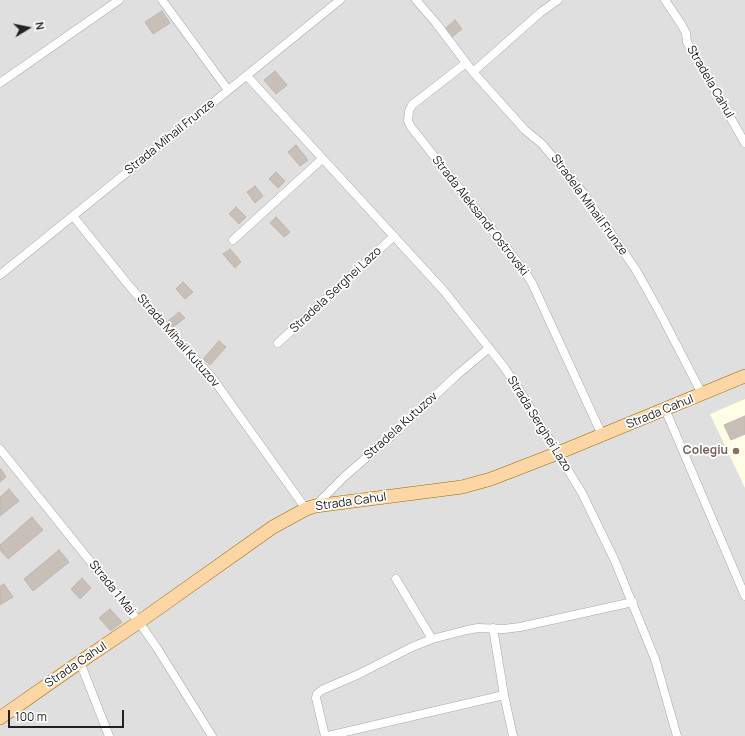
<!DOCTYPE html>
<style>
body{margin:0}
#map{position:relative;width:745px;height:736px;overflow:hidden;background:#f2efe9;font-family:Manrope,sans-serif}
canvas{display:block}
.north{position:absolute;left:8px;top:8px;width:40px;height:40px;-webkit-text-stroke:3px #fff;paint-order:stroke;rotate:80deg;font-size:11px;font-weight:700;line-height:16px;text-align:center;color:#222}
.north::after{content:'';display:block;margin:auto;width:14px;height:18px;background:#222;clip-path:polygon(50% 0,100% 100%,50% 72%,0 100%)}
.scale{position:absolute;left:8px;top:710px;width:116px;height:18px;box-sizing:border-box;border:2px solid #222;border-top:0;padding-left:5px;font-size:12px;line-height:14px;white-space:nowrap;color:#222;-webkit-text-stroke:3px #fff;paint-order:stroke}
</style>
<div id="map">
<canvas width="745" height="736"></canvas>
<div class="north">N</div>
<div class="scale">100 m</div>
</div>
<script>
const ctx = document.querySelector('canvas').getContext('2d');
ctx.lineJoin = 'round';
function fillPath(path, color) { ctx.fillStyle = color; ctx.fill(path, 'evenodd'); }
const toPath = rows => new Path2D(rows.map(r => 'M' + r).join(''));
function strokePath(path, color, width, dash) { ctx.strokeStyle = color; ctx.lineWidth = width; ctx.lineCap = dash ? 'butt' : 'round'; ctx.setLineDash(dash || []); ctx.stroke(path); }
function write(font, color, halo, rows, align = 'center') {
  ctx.font = font + ' Manrope,sans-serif'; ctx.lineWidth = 3.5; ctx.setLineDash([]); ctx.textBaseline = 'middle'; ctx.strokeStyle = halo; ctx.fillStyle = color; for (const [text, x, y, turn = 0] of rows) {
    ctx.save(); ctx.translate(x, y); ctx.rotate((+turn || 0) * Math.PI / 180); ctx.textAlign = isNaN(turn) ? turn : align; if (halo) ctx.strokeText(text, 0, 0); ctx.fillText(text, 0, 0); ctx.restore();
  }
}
fillPath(toPath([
 [0,0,745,0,745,736,0,736]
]), '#e0dfdf');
fillPath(toPath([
 [745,399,745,488,710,414]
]), '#ffffe5');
const building = toPath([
 [162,11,170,23,153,34,145,22,162,11],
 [455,20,462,29,452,37,445,29,455,20],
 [275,71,287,85,276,94,264,80,275,71],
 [296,145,308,160,300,166,288,152,296,145],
 [276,172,285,181,278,188,269,179,276,172],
 [255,186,263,196,255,203,247,192,255,186],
 [236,207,246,217,239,224,229,214,236,207],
 [276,217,290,232,284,237,270,223,276,217],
 [230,249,241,262,235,268,223,254,230,249],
 [183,282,193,292,185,299,176,289,183,282],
 [179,312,185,318,173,327,168,321,179,312],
 [219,341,226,347,210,365,203,359,219,341],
 [745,416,745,434,731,440,724,425,745,416],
 [1,469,6,477,0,482,0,470,1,469],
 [9,489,19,501,0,516,0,497,9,489],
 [32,517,43,530,8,559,0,550,0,545,32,517],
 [59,550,69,562,33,591,24,579,59,550],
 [82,578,91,588,80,599,71,589,82,578],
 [4,584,13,597,0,605,0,586,4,584],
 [110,609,122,622,111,631,99,618,110,609]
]);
fillPath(building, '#c7bfb8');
strokePath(building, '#c4b6ab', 1);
const minor = toPath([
 [162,0,228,90],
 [416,0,436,23,473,72,525,130,542,144,584,194,636,270,659,311,702,394],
 [665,0,681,24,686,33,687,42,745,143],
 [466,63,412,105,409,111,408,121,411,127,523,269,532,283,602,435],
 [473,72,541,12,558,0],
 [247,76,444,291,504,367,520,391,582,493,615,561,655,659,677,736],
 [0,83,119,0],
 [73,216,131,288,180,343,211,376,306,509],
 [233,240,322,159],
 [0,275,340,0],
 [278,343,394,236],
 [665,409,745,596],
 [0,449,139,622,157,648,212,736],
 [316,505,344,477,399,429,457,375,489,348],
 [396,579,432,639],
 [493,628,504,695,513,736],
 [80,662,109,736],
 [325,736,316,698,317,694,322,690,359,674,412,647,432,639,467,630,478,628,504,629,520,627,633,602],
 [328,736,504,695]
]);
const primary = toPath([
 [0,718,80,662,139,622,273,527,306,509,315,506,462,487,491,479,558,453,745,376]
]);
strokePath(minor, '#a9a9a9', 9);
strokePath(primary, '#a06b00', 14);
strokePath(minor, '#fff', 8);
strokePath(primary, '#fcd6a4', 13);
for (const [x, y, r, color] of [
 [736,451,4,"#8d6e63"]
]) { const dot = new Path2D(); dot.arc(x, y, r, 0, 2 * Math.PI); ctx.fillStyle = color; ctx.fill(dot); strokePath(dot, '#fff', 1.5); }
write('12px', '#222', '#fff', [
 ["Stradela Cahul",710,82,60],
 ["Strada Mihail Frunze",170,137,-39],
 ["Stradela Mihail Frunze",589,205,54],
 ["Strada Aleksandr Ostrovski",480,216,52],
 ["Stradela Serghei Lazo",336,290,-43],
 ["Strada Mihail Kutuzov",178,341,49],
 ["Strada Cahul",660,412,-22],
 ["Strada Serghei Lazo",539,424,58],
 ["Stradela Kutuzov",401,426,-42],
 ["Strada Cahul",351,502,-8],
 ["Strada 1 Mai",112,588,51],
 ["Strada Cahul",76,665,-34]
]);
write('bold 12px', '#785e54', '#fff', [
 ["Colegiu",728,451]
], 'right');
</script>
